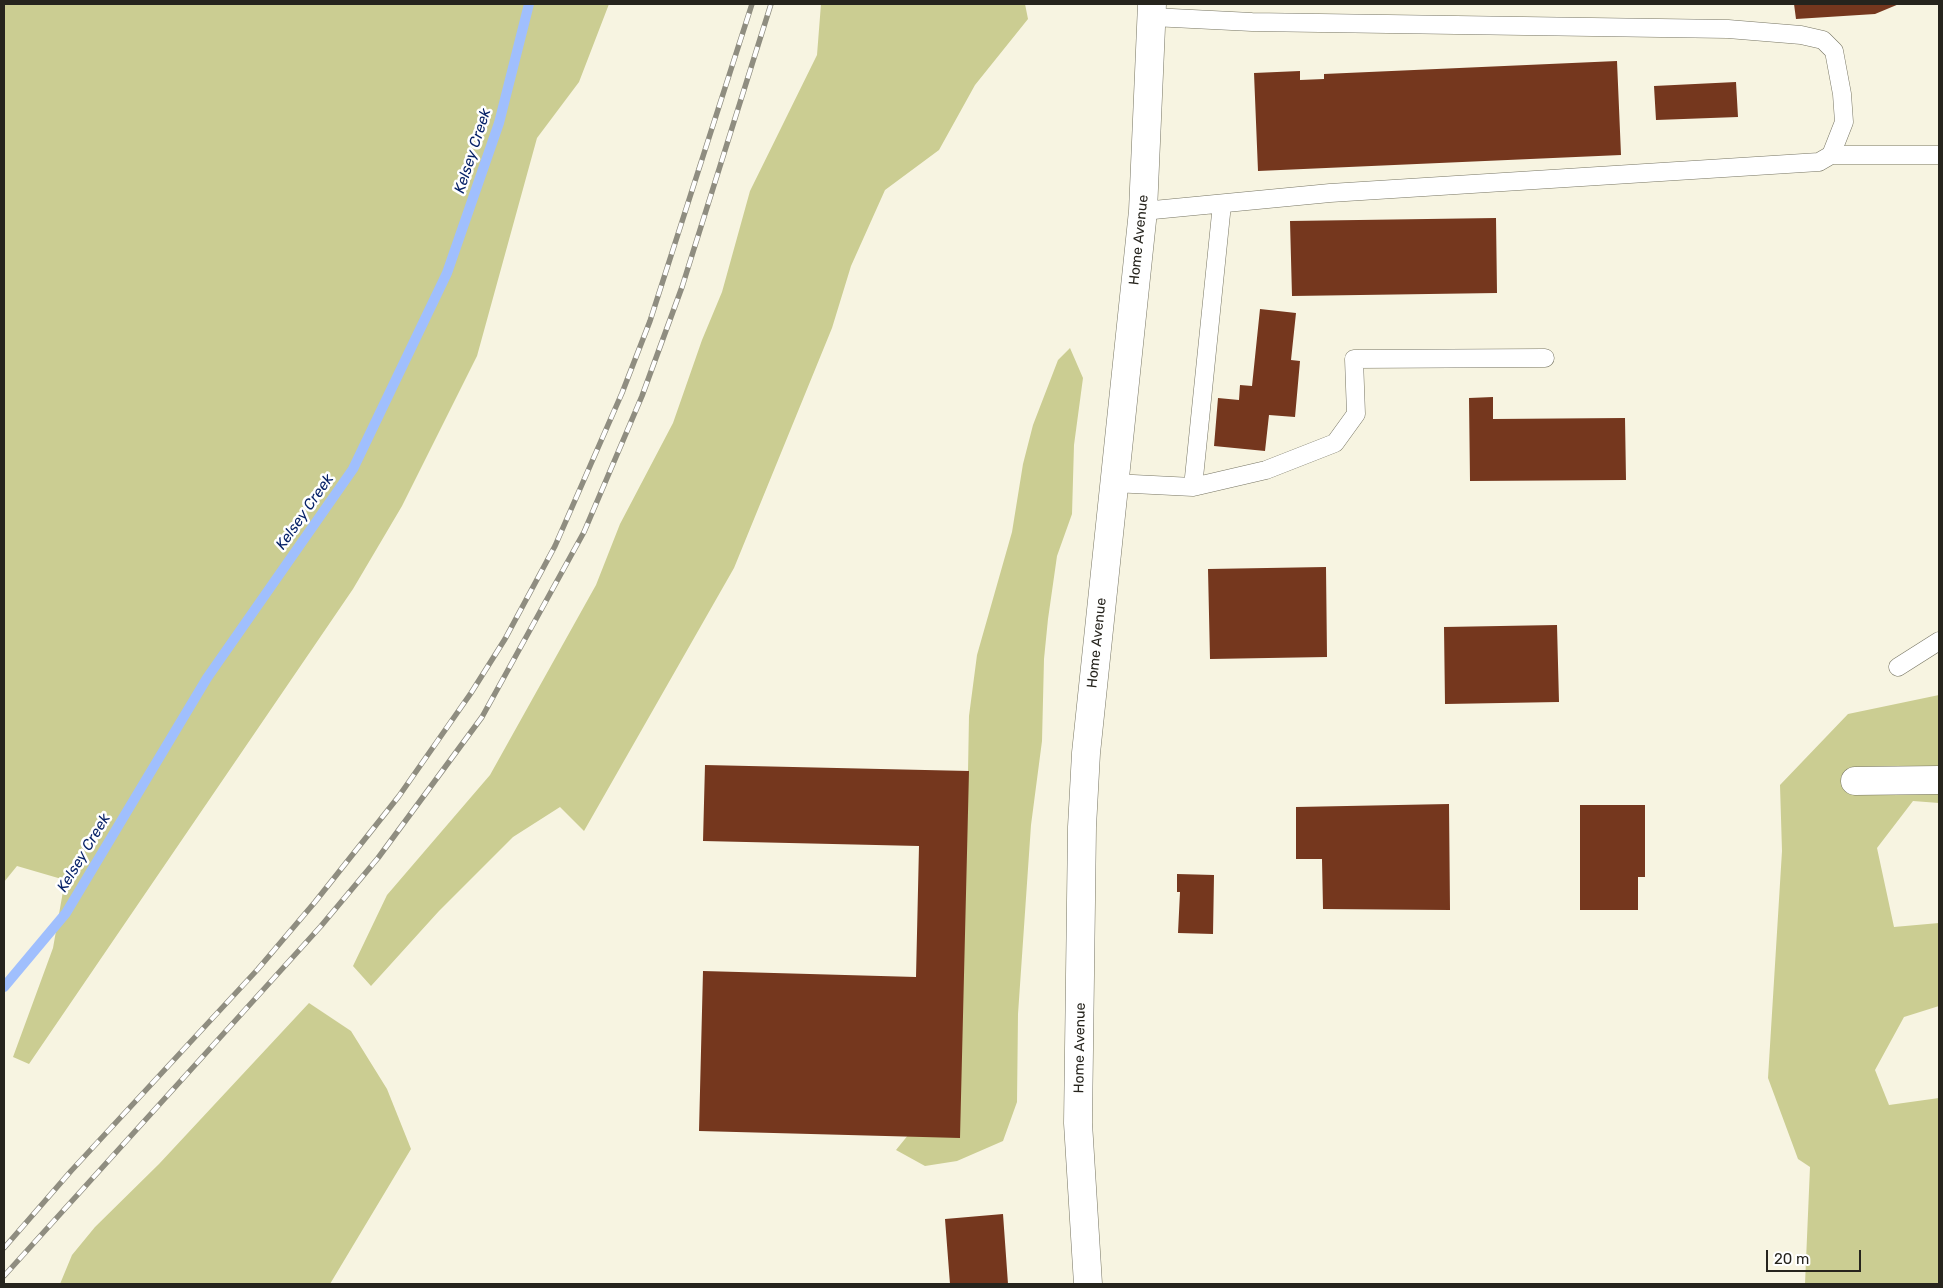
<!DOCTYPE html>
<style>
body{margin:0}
#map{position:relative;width:1943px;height:1288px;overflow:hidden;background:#f7f4e1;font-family:Rubik,sans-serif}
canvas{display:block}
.frame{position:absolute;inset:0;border:5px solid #26241d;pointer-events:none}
.scale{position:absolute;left:1766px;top:1250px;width:95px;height:22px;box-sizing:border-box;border:2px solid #26241d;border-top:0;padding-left:6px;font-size:15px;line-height:18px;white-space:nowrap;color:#26241d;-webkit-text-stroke:4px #fff;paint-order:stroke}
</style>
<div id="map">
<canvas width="1943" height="1288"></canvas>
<div class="frame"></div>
<div class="scale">20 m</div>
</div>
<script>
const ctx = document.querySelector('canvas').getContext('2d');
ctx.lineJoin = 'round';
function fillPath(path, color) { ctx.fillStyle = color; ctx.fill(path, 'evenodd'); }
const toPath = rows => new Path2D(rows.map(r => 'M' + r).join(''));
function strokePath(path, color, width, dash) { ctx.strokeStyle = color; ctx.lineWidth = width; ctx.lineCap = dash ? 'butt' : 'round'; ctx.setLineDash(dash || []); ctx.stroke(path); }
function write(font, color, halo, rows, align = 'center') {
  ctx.font = font + ' Rubik,sans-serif'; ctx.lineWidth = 5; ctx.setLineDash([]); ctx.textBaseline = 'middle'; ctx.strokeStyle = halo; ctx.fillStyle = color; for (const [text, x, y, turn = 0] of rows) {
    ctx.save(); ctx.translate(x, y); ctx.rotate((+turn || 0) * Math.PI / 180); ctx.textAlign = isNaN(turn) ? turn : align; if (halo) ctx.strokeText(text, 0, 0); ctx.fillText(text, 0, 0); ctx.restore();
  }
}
fillPath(toPath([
 [4,4,609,4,579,82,537,138,477,356,402,506,353,589,29,1064,13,1057,53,948,65,880,17,866,4,882],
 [821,4,1025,4,1028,19,975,85,939,150,885,190,851,266,832,328,734,568,584,831,560,807,513,837,439,911,371,986,353,966,387,895,490,775,596,585,620,524,673,423,702,340,722,292,750,191,817,55],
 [1070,348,1083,378,1074,445,1072,514,1057,556,1048,619,1044,659,1042,741,1031,825,1018,1014,1017,1102,1003,1141,957,1161,925,1166,896,1150,930,1108,967,827,969,716,977,655,1012,532,1023,464,1033,425,1058,360],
 [1939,695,1939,803,1913,801,1877,848,1894,927,1939,923,1939,1006,1904,1017,1875,1070,1889,1105,1939,1098,1939,1284,1805,1284,1810,1167,1798,1159,1768,1078,1782,851,1780,785,1848,714],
 [309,1003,351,1031,387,1089,411,1149,330,1284,60,1284,72,1255,95,1227,159,1164]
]), '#cbcd92');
strokePath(toPath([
 [4,987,66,913,207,678,353,469,447,273,499,123,529,4]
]), '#a0bffd', 10);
fillPath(toPath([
 [1794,4,1899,4,1875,14,1796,19],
 [1617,61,1621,155,1258,171,1254,73,1300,71,1300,80,1324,79,1324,74],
 [1736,82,1738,117,1656,120,1654,86],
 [1496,218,1497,293,1292,296,1290,221],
 [1260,309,1296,313,1291,360,1300,361,1295,417,1269,415,1265,451,1214,446,1218,398,1239,400,1240,385,1252,386],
 [1493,397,1493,419,1625,418,1626,480,1470,481,1469,398],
 [1326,567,1327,657,1210,659,1208,569],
 [1557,625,1559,702,1445,704,1444,627],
 [705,765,969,771,960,1138,699,1131,703,971,916,977,919,846,703,841],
 [1449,804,1450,910,1323,909,1322,859,1296,859,1296,807],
 [1580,805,1645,805,1645,877,1638,877,1638,910,1580,910],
 [1177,874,1214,875,1213,934,1178,933,1180,892,1177,892],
 [1003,1214,1008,1284,950,1284,945,1219]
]), '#75371e');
const lane = toPath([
 [1831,155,1939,155],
 [1143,211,1330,193,1819,162,1831,155,1844,122,1842,94,1834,51,1823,40,1801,35,1728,29,1252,22,1152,17],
 [1113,483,1193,487,1222,204],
 [1193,487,1266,470,1335,443,1356,414,1354,359,1545,358],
 [1898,667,1939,641]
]);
const street = toPath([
 [1855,781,1939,780]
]);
const secondary = toPath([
 [1088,1284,1078,1123,1082,827,1086,753,1143,211,1152,4]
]);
strokePath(lane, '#777563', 19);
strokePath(street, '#777563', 29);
strokePath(secondary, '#777563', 29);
strokePath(lane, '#fff', 18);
strokePath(street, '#fff', 28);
strokePath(secondary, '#fff', 28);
const rail = toPath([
 [4,1248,71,1171,258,969,315,902,399,796,471,693,505,639,555,546,622,393,650,321,752,4],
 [4,1276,321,926,378,858,482,717,584,532,642,396,682,287,771,4]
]);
strokePath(rail, '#8f8d80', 5.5);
strokePath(rail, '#fff', 4, [11]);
write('14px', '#26241d', '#fff', [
 ["Home Avenue",1139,240,-84],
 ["Home Avenue",1097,643,-84],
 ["Home Avenue",1080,1048,-89]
]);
write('italic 15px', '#082368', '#fff', [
 ["Kelsey Creek",473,151,-72],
 ["Kelsey Creek",305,512,-55],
 ["Kelsey Creek",84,853,-59]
]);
</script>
